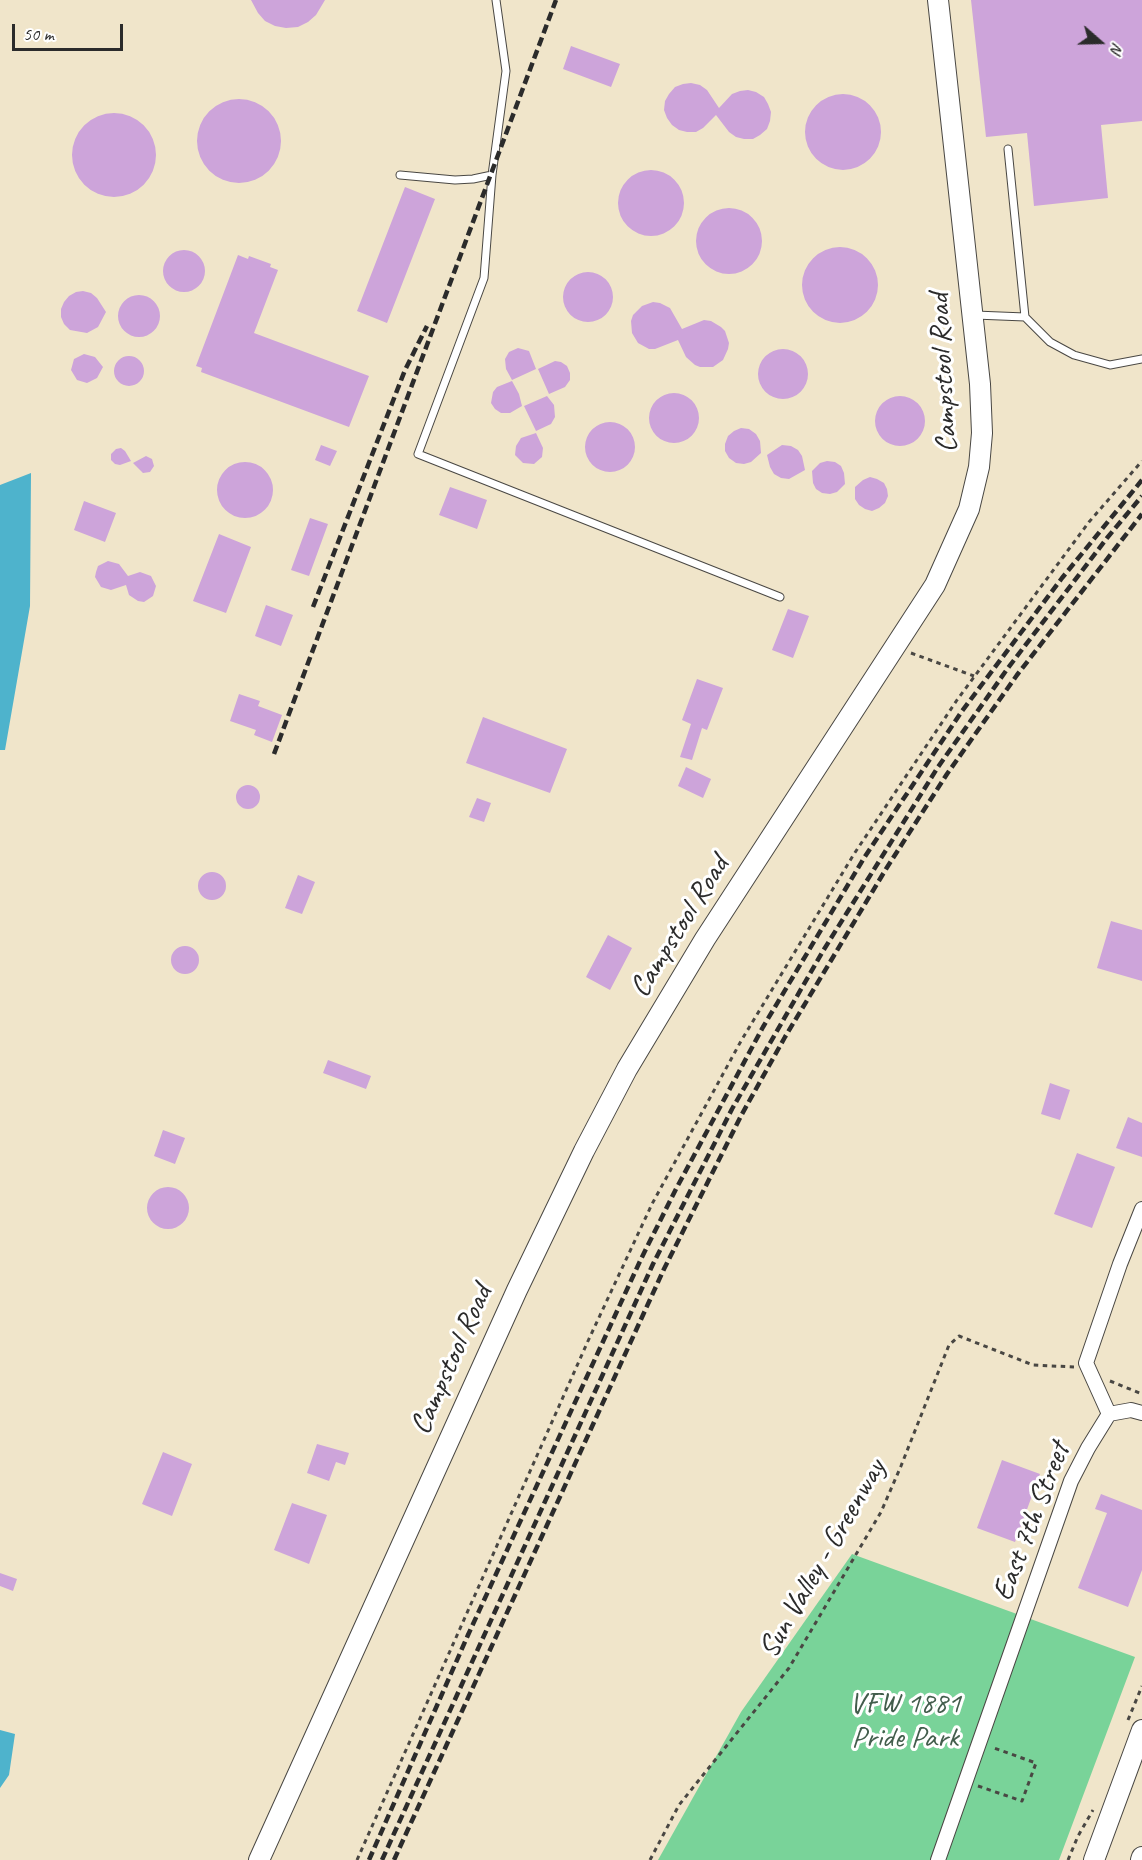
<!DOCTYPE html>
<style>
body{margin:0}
#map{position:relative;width:1142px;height:1860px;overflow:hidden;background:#f0e5ca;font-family:Caveat,sans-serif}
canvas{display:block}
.north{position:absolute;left:1070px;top:12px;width:60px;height:60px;-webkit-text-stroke:4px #fff;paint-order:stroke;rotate:110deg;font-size:16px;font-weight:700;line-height:24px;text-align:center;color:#2b2b2b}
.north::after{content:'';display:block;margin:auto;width:21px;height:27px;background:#2b2b2b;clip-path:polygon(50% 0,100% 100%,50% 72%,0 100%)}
.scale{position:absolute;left:12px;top:24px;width:111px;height:27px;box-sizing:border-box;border:3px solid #2b2b2b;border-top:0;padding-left:8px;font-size:18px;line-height:21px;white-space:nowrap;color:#2b2b2b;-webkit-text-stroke:4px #fff;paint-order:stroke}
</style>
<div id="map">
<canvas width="1142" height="1860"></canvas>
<div class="north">N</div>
<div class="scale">50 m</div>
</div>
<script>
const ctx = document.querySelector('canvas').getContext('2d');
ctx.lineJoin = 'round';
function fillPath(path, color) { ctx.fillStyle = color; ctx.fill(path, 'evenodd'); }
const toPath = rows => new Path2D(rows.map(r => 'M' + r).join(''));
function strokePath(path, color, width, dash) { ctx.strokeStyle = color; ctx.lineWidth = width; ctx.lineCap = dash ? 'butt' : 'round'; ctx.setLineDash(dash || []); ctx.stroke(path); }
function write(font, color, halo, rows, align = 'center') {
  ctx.font = font + ' Caveat,sans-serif'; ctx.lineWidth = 6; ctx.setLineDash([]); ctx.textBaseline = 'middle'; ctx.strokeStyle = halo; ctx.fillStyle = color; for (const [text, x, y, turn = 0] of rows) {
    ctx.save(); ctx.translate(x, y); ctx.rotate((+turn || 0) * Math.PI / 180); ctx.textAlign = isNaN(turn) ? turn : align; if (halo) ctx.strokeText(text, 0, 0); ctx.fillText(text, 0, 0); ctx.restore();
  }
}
fillPath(toPath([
 [852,1554,1135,1657,1059,1860,658,1860,741,1712]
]), '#79d399');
fillPath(toPath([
 [31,473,30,606,5,750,0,750,0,485],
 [0,1730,15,1734,9,1775,0,1788]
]), '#4eb3cc');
fillPath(toPath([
 [251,0,325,0,316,15,308,22,298,27,286,28,275,26,265,21,258,13],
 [971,0,1142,0,1142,121,1101,125,1108,198,1034,206,1027,133,986,137],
 [571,46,620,64,611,87,563,69],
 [691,83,700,85,707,90,719,108,732,94,740,91,748,90,756,92,764,97,768,104,771,112,770,121,767,129,760,135,753,139,744,139,736,137,729,132,716,115,703,128,696,132,687,132,679,130,672,125,667,118,664,110,665,101,669,94,675,87,683,84],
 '805 132a38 38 0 1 1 76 0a38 38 0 1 1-76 0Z',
 '197 141a42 42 0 1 1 84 0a42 42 0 1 1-84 0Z',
 '72 155a42 42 0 1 1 84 0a42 42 0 1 1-84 0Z',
 '618 203a33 33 0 1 1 66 0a33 33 0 1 1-66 0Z',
 [405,187,435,199,387,323,357,311],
 '696 241a33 33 0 1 1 66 0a33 33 0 1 1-66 0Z',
 '802 285a38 38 0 1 1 76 0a38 38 0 1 1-76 0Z',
 '163 271a21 21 0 1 1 42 0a21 21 0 1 1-42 0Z',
 [238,255,248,259,249,256,271,264,270,267,278,270,254,333,369,376,349,427,201,372,202,368,196,366],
 '563 297a25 25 0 1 1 50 0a25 25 0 1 1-50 0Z',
 [83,291,91,293,97,298,106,312,98,327,87,333,70,330,64,324,61,317,61,309,64,302,69,296,76,292],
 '118 316a21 21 0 1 1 42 0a21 21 0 1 1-42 0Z',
 [653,302,660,303,670,308,682,329,704,320,711,321,721,327,725,331,729,343,728,349,723,360,713,367,700,367,695,365,686,357,678,340,655,349,649,349,638,343,632,333,631,321,633,315,642,306],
 [518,348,529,351,536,369,512,380,506,369,505,359,509,352],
 '758 374a25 25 0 1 1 50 0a25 25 0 1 1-50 0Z',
 [84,354,95,357,103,367,97,378,87,383,77,380,71,370,74,359],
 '114 371a15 15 0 1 1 30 0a15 15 0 1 1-30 0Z',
 [555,361,561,362,567,366,570,373,570,380,565,387,549,394,538,369],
 [512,381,519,394,522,406,510,413,501,413,495,409,491,403,493,392,497,387],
 '649 418a25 25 0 1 1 50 0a25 25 0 1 1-50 0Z',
 [547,396,554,405,555,417,551,424,536,431,524,406],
 '875 421a25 25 0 1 1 50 0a25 25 0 1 1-50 0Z',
 '585 447a25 25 0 1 1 50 0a25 25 0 1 1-50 0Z',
 [741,428,749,429,756,434,760,441,761,453,751,462,744,464,736,463,729,458,725,451,725,444,728,436,734,431],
 [536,433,543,448,542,457,534,464,523,463,515,455,516,446,521,438],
 [321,445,337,451,330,466,315,460],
 [782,445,791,446,798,450,802,456,805,470,789,479,781,478,774,474,770,467,767,455],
 [121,448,125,451,131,461,120,465,115,464,111,460,111,454,116,449],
 [146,456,152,459,154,466,150,472,143,473,133,463],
 [827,461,835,462,841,466,844,473,845,484,837,492,830,494,822,493,816,489,813,483,812,471,820,463],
 '217 490a28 28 0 1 1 56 0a28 28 0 1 1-56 0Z',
 [870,477,877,479,884,483,887,489,888,496,885,503,879,508,872,511,865,509,859,505,855,499,855,487,863,480],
 [450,487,487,500,477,529,439,515],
 [84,501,116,513,105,542,74,530],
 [310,518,328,524,309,576,291,570],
 [219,534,251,547,226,613,193,601],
 [108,561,119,564,128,576,140,572,151,576,156,586,153,596,144,602,138,601,129,595,126,585,111,590,101,587,95,577,96,572,98,566],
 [266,605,293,615,281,646,255,636],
 [788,609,809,616,793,658,772,650],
 [697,679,723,688,707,730,702,728,692,760,680,757,691,724,682,720],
 [239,694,260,701,258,706,282,715,272,742,254,735,256,730,230,721],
 [483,717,567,749,550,793,466,763],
 [686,767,711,779,703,798,678,786],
 '236 797a12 12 0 1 1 24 0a12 12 0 1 1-24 0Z',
 [477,798,491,803,484,822,469,817],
 '198 886a14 14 0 1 1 28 0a14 14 0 1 1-28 0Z',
 [298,875,315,882,302,914,285,908],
 [1111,921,1142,930,1142,981,1097,968],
 [608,935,632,948,610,990,586,977],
 '171 960a14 14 0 1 1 28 0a14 14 0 1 1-28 0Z',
 [328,1060,371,1076,366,1089,323,1073],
 [1050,1083,1070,1090,1060,1120,1041,1114],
 [1128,1117,1142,1123,1142,1157,1116,1148],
 [163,1130,185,1138,175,1164,154,1156],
 [1077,1153,1115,1167,1092,1228,1054,1214],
 '147 1208a21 21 0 1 1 42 0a21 21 0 1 1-42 0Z',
 [317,1444,349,1453,345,1465,336,1462,329,1481,307,1473],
 [163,1452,192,1464,172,1516,142,1504],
 [1002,1460,1040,1474,1015,1542,977,1528],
 [1101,1494,1142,1510,1142,1570,1128,1607,1078,1588,1107,1513,1095,1509],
 [292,1503,327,1515,309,1564,274,1550],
 [0,1573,17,1579,13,1591,0,1586]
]), '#cda4da');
const lane = toPath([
 [496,0,506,71,492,175,484,278,418,454,780,597],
 [1008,149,1025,317],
 [400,175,455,180,473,179,492,175],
 [975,315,1025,317,1050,342,1074,355,1110,365,1142,359]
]);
const street = toPath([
 [1109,1414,1086,1363,1120,1264,1142,1209],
 [1109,1414,1131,1410,1142,1413],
 [938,1860,1071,1481,1088,1448,1109,1414]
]);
const secondary = toPath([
 [259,1860,517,1290,584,1151,627,1069,705,939,935,585,969,509,979,467,982,433,980,384,938,0],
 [1094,1860,1142,1730],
 [1141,1860,1142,1857]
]);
strokePath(lane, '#494743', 9);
strokePath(street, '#494743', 16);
strokePath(secondary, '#494743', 22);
strokePath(toPath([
 [911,653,974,676],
 [1110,1381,1142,1394],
 [1128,1720,1142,1686],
 [978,1786,1022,1801,1036,1763,991,1747],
 [357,1860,588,1341,652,1204,741,1041,854,854,957,700,1089,522,1142,461],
 [650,1860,679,1805,789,1668,881,1512,901,1466,949,1345,959,1336,1033,1365,1074,1367],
 [1068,1860,1078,1836,1093,1810]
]), '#494743', 3, [4.5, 4.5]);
strokePath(lane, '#fff', 7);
strokePath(street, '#fff', 14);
strokePath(secondary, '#fff', 20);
strokePath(toPath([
 [313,607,405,370,427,326],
 [274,754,556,0],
 [369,1860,468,1635,641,1259,676,1189,763,1027,864,858,962,711,1062,578,1142,480],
 [382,1860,653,1264,732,1109,823,951,938,767,1008,668,1107,538,1142,496],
 [394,1860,664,1269,742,1114,785,1037,886,869,947,774,1017,675,1142,514]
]), '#2b2b2b', 4.5, [9, 4.5]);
write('30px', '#2b2b2b', '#fff', [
 ["Campstool Road",944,373,-93],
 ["Campstool Road",680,927,-58],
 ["Campstool Road",452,1360,-66],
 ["East 7th Street",1032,1522,-69],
 ["Sun Valley - Greenway",823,1559,-60]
]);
write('30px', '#425d4c', '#fff', [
 ["VFW 1881",905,1704],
 ["Pride Park",905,1738]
]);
</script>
